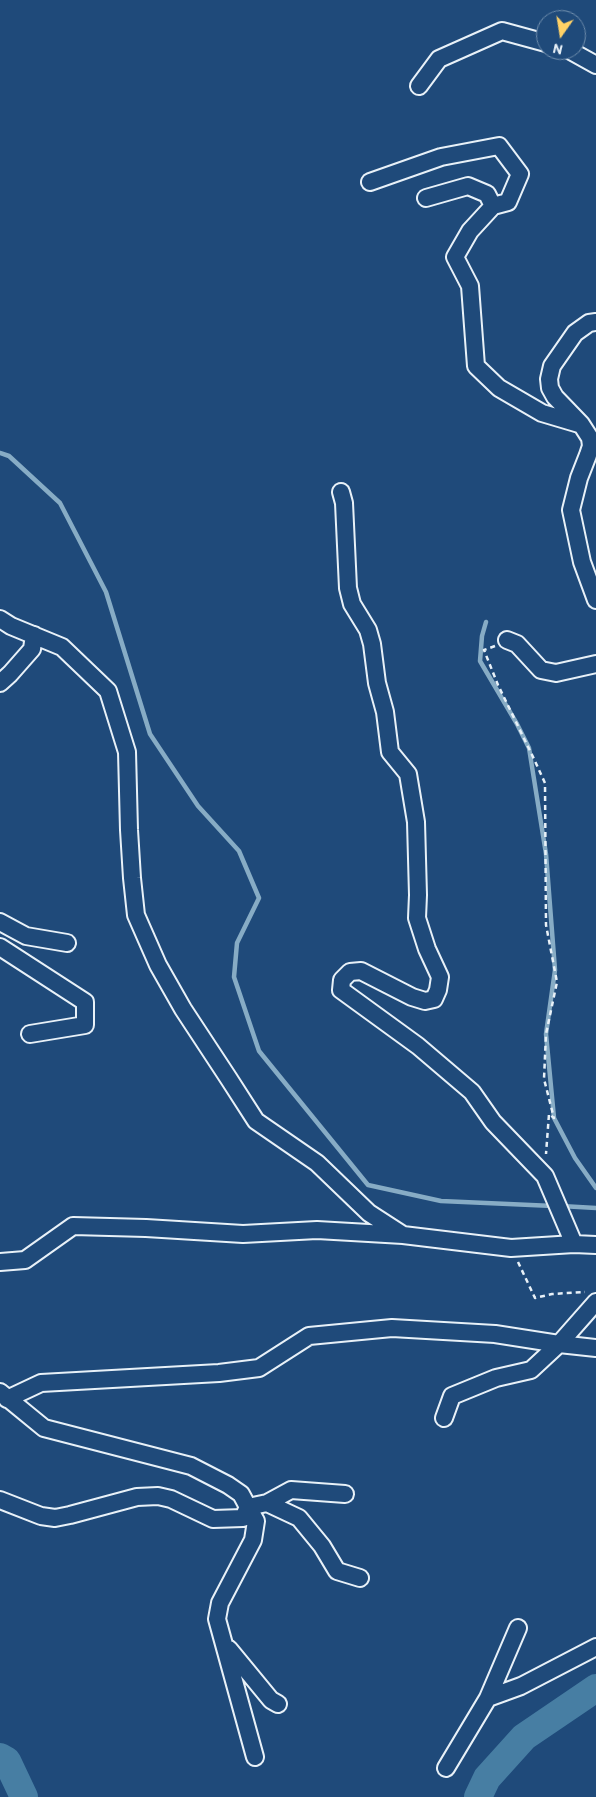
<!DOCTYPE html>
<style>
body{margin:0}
#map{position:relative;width:596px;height:1797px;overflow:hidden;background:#1f4a7a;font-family:Itim,sans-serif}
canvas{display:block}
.north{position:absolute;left:536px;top:10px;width:50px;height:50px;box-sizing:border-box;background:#1f4a7a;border:1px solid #6f8dac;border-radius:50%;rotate:193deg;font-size:14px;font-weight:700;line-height:20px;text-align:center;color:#e8f1f8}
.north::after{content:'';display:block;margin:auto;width:18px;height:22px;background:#ffd166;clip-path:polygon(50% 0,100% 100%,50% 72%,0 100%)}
</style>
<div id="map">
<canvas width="596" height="1797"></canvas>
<div class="north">N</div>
</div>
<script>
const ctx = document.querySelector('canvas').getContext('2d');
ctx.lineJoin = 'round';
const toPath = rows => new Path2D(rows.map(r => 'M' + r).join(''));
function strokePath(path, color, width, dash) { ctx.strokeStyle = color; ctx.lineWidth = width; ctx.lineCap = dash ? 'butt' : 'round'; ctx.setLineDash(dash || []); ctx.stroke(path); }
strokePath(toPath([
 [0,453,9,456,60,503,106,592,150,734,198,806,239,851,259,898,237,943,234,977,259,1051,368,1185,441,1201,553,1206],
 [486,622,482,636,480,661,517,724,529,748,546,854,555,970,546,1034,554,1118,575,1158,596,1188],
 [561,1206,596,1208]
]), '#87acc5', 4.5);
strokePath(toPath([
 [0,1757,7,1761,24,1797],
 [478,1797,487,1778,524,1737,596,1688]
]), '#477ea3', 28);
const minor = toPath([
 [569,50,596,65],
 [419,86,439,59,502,31,546,43],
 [370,182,441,157,499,146,520,174,508,202,493,206,487,194,468,186,426,198],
 [493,206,470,231,455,257,470,286,476,366,499,388,542,413,579,424],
 [596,322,589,323,575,333,552,366,549,379,550,388,555,397,581,424,590,438,591,446,588,455,579,478,571,510,582,562,596,600],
 [341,492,344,503,348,588,352,604,368,630,372,644,377,683,385,712,390,752,408,774,416,822,418,895,417,918,427,949,440,977,438,990,434,999,425,1001,412,997,361,971,350,972,342,980,341,990,418,1046,472,1092,493,1122,545,1176,574,1244],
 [0,619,11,626,62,647,108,691,127,752,129,830,132,878,136,915,158,965,183,1009,229,1079,256,1121,317,1163,369,1213,403,1235],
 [507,640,517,644,541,670,556,673,596,664],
 [0,683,10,674,32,649,34,635],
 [0,922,26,936,67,943],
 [0,947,85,1002,85,1025,30,1034],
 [0,1262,25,1260,73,1226,146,1228,243,1234,317,1230,403,1235,511,1248,574,1244,596,1245],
 [0,1392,44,1428,191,1466,228,1485,241,1494,248,1507,243,1518,213,1519,171,1499,158,1496,137,1497,70,1515,55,1518,41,1516,0,1500],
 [7,1399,41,1383,219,1373,259,1368,309,1336,392,1328,495,1334,559,1344,596,1348],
 [444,1418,452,1396,496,1378,531,1370,559,1344,596,1302],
 [267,1503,291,1490,345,1494],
 [229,1649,271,1700,278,1704],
 [488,1698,518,1628],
 [255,1757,217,1619,220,1603,253,1540,256,1521,248,1507,267,1503,299,1518,322,1546,337,1571,360,1578],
 [446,1768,488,1698,521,1686,596,1647]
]);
strokePath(minor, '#e8f1f8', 20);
strokePath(toPath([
 [495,646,484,650,498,685,534,759,545,783,546,925,557,982,546,1034,544,1079,554,1118,549,1114,546,1154],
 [518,1262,535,1298,552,1294,585,1292]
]), '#e8f1f8', 2.5, [5, 4]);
strokePath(minor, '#1f4a7a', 16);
</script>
